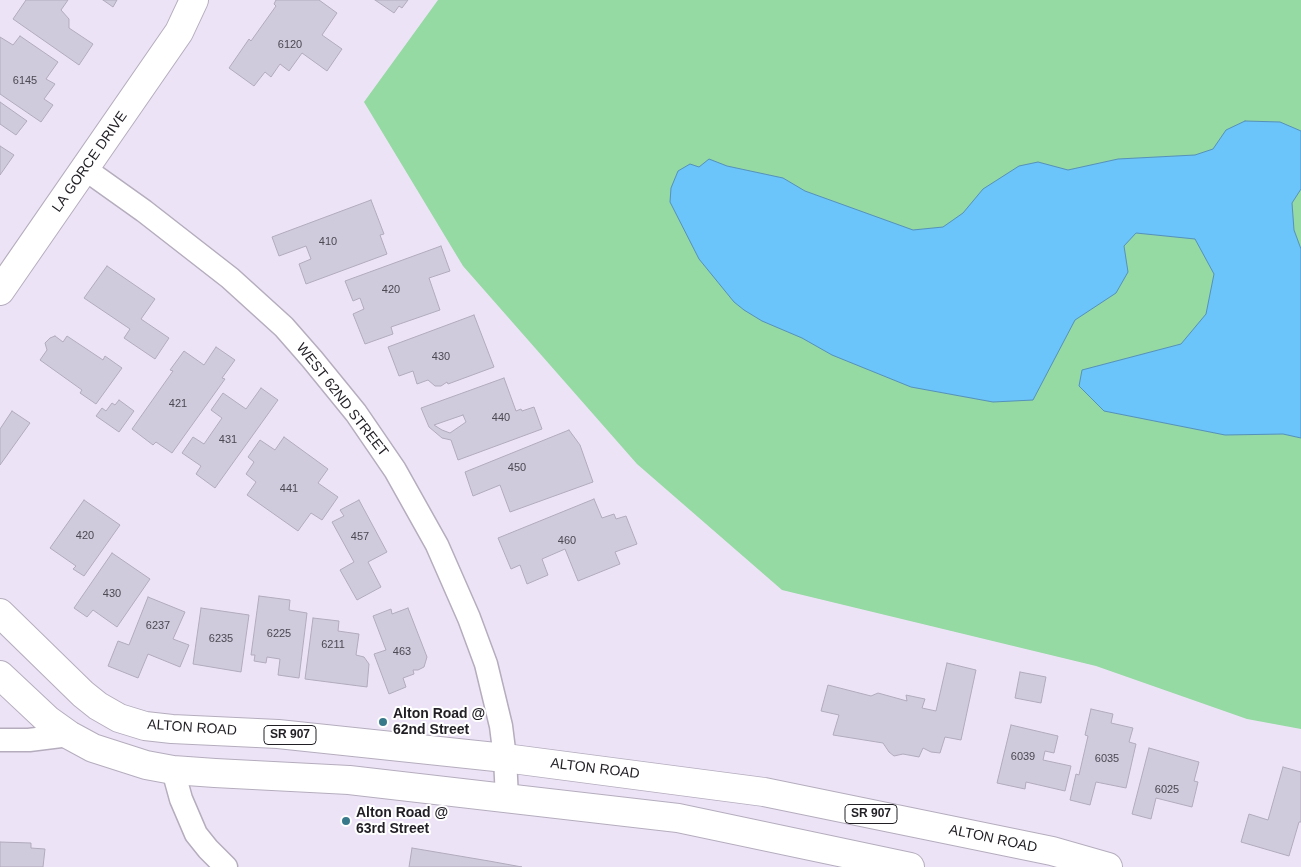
<!DOCTYPE html>
<style>
body{margin:0}
canvas{display:block;background:#ece4f6}
</style>
<canvas width="1301" height="867"></canvas>
<script>
const ctx = document.querySelector('canvas').getContext('2d');
ctx.lineJoin = 'round';
function fillPath(path, color) { ctx.fillStyle = color; ctx.fill(path, 'evenodd'); }
const toPath = rows => new Path2D(rows.map(r => 'M' + r).join(''));
function strokePath(path, color, width, dash) { ctx.strokeStyle = color; ctx.lineWidth = width; ctx.lineCap = dash ? 'butt' : 'round'; ctx.setLineDash(dash || []); ctx.stroke(path); }
function write(font, color, halo, rows, align = 'center') {
  ctx.font = font + ' Helvetica,sans-serif'; ctx.lineWidth = 4; ctx.setLineDash([]); ctx.textBaseline = 'middle'; ctx.strokeStyle = halo; ctx.fillStyle = color; for (const [text, x, y, turn = 0] of rows) {
    ctx.save(); ctx.translate(x, y); ctx.rotate((+turn || 0) * Math.PI / 180); ctx.textAlign = isNaN(turn) ? turn : align; if (halo) ctx.strokeText(text, 0, 0); ctx.fillText(text, 0, 0); ctx.restore();
  }
}
fillPath(toPath([
 [438,0,1301,0,1301,729,1247,719,1096,666,782,590,637,464,463,266,364,102]
]), '#95d9a3');
const water = toPath([
 [1245,121,1280,122,1301,131,1301,189,1292,203,1294,230,1301,249,1301,438,1283,434,1225,435,1104,411,1079,386,1082,370,1181,344,1206,314,1214,274,1195,239,1136,233,1124,246,1128,272,1116,293,1075,320,1033,400,993,402,911,387,832,355,802,338,762,321,744,310,734,302,699,259,670,202,671,188,678,171,690,164,699,167,709,159,727,166,783,178,805,191,913,230,943,227,963,213,983,189,1019,166,1038,162,1068,170,1118,159,1195,155,1213,149,1226,130,1245,121]
]);
fillPath(water, '#6bc4fa');
strokePath(water, '#5592ba', 1);
const building = toPath([
 [26,0,68,0,61,10,69,19,69,28,93,44,79,65,13,19,26,0],
 [103,0,117,0,113,7,103,0],
 [276,0,319,0,337,13,322,35,342,49,327,71,302,53,289,71,280,64,271,77,265,72,254,86,229,68,249,39,251,41,276,6,274,4,276,0],
 [375,0,408,0,402,8,399,6,394,13,375,0],
 [20,36,58,62,46,79,55,84,44,99,53,105,41,122,0,94,0,37,13,45,20,36],
 [0,102,27,121,16,135,0,124,0,102],
 [0,146,14,155,0,175,0,146],
 [371,200,384,234,380,235,387,254,306,284,299,264,311,259,306,246,279,256,272,237,371,200],
 [441,246,450,271,429,278,440,310,391,327,393,334,365,344,353,314,364,309,360,298,353,301,345,281,441,246],
 [107,266,155,299,141,319,169,338,155,359,124,338,130,329,84,298,107,266],
 [474,315,494,367,448,384,447,382,441,386,435,386,428,380,417,384,413,371,399,376,388,347,474,315],
 [55,336,63,342,67,336,103,360,105,356,122,368,96,404,80,393,82,390,40,360,47,350,45,343,50,338,55,336],
 [216,347,235,360,222,378,225,379,172,453,156,442,153,445,132,429,173,371,170,370,184,351,204,365,216,347],
 [504,378,516,411,521,409,522,411,534,407,542,429,458,460,451,440,442,438,429,427,421,408,504,378],
 [463,415,466,422,450,433,442,430,434,425,463,415],
 [261,388,278,400,215,488,196,474,201,466,182,453,193,437,204,444,222,418,211,410,223,393,246,409,261,388],
 [119,400,134,411,119,432,96,416,102,408,106,411,112,403,115,405,119,400],
 [12,411,30,423,0,465,0,429,12,411],
 [569,430,580,445,593,482,510,512,500,485,473,496,465,472,569,430],
 [284,437,328,469,318,483,338,497,322,520,311,513,298,531,247,495,256,482,246,474,254,462,248,457,260,440,275,450,284,437],
 [594,499,602,518,614,514,616,519,626,516,637,544,615,552,620,564,578,581,565,549,542,559,548,575,527,584,520,565,511,569,498,538,594,499],
 [84,500,120,525,84,576,73,569,76,566,50,548,84,500],
 [359,500,387,552,368,562,381,587,357,600,340,570,354,562,332,522,344,516,340,510,359,500],
 [112,553,150,579,117,627,93,610,87,617,74,608,112,553],
 [259,596,290,600,289,610,307,613,299,678,278,675,280,659,267,657,266,663,254,661,255,655,251,655,259,596],
 [148,597,185,612,173,639,189,645,180,667,148,654,138,678,108,666,118,641,129,645,148,597],
 [201,608,249,615,241,672,193,664,201,608],
 [408,608,427,657,424,667,418,670,413,670,414,674,403,678,406,687,389,694,374,654,386,650,373,616,391,609,392,614,408,608],
 [313,618,339,621,338,631,359,634,356,655,364,657,369,664,367,687,305,679,313,618],
 [947,663,976,670,961,740,945,737,940,753,931,752,923,748,919,757,903,754,894,756,889,752,883,743,833,735,839,715,821,711,828,685,871,696,878,693,907,701,906,695,925,699,922,708,936,711,947,663],
 [1020,672,1046,677,1041,703,1015,698,1020,672],
 [1091,709,1113,714,1111,723,1133,728,1129,742,1136,744,1126,788,1096,782,1090,805,1070,800,1076,774,1079,775,1088,736,1085,735,1091,709],
 [1011,725,1058,736,1054,753,1045,751,1043,760,1071,766,1065,791,1026,782,1025,789,997,783,1011,725],
 [1149,748,1199,762,1194,781,1198,782,1192,807,1156,798,1151,819,1132,814,1149,748],
 [1283,767,1301,772,1301,822,1299,822,1289,856,1241,842,1249,814,1268,820,1283,767],
 [0,842,31,843,31,848,45,849,43,867,0,867,0,842],
 [412,848,489,861,522,867,409,867,412,848]
]);
fillPath(building, '#cfcadc');
strokePath(building, '#b1abbd', 1);
const minor = toPath([
 [85,169,144,211,230,278,284,327,312,359,356,413,395,470,437,545,469,618,486,664,501,726,505,758,507,798],
 [0,740,29,740,69,735],
 [173,770,181,799,196,834,208,849,226,867]
]);
const secondary = toPath([
 [0,291,179,32,194,0]
]);
const primary = toPath([
 [0,613,83,694,98,706,119,718,145,726,172,729,278,734,505,758,764,792,1052,851,1108,867],
 [0,675,48,720,69,735,93,748,146,765,173,770,215,773,349,780,678,818,910,867]
]);
strokePath(minor, '#b5adbe', 25);
strokePath(secondary, '#b5adbe', 30);
strokePath(primary, '#b5adbe', 30);
strokePath(minor, '#fff', 22);
strokePath(secondary, '#fff', 28);
strokePath(primary, '#fff', 28);
for (const [x, y, r, color] of [
 [383,722,5,"#38788b"],
 [346,821,5,"#38788b"]
]) { const dot = new Path2D(); dot.arc(x, y, r, 0, 2 * Math.PI); ctx.fillStyle = color; ctx.fill(dot); strokePath(dot, '#fff', 2); }
write('11px', '#4c4952', null, [
 ["6120",290,45],
 ["6145",25,81],
 ["410",328,242],
 ["420",391,290],
 ["430",441,357],
 ["421",178,404],
 ["440",501,418],
 ["431",228,440],
 ["450",517,468],
 ["441",289,489],
 ["420",85,536],
 ["457",360,537],
 ["460",567,541],
 ["430",112,594],
 ["6237",158,626],
 ["6225",279,634],
 ["6235",221,639],
 ["6211",333,645],
 ["463",402,652],
 ["6039",1023,757],
 ["6035",1107,759],
 ["6025",1167,790]
]);
for (const [x, y, w] of [
 [290,735,52],
 [871,814,52]
]) { const box = new Path2D(); box.roundRect(x - w / 2, y - 9.5, w, 19, 4); ctx.fillStyle = '#fff'; ctx.fill(box); strokePath(box, '#211e24', 1); }
write('bold 12px', '#211e24', null, [
 ["SR 907",290,735],
 ["SR 907",871,814]
]);
write('14px', '#211e24', '#fff', [
 ["LA GORCE DRIVE",90,162,-55],
 ["WEST 62ND STREET",342,400,52],
 ["ALTON ROAD",192,728,4],
 ["ALTON ROAD",595,769,7],
 ["ALTON ROAD",993,839,12]
]);
write('bold 14px', '#211e24', '#fff', [
 ["Alton Road @",393,714],
 ["62nd Street",393,730],
 ["Alton Road @",356,813],
 ["63rd Street",356,829]
], 'left');
</script>
